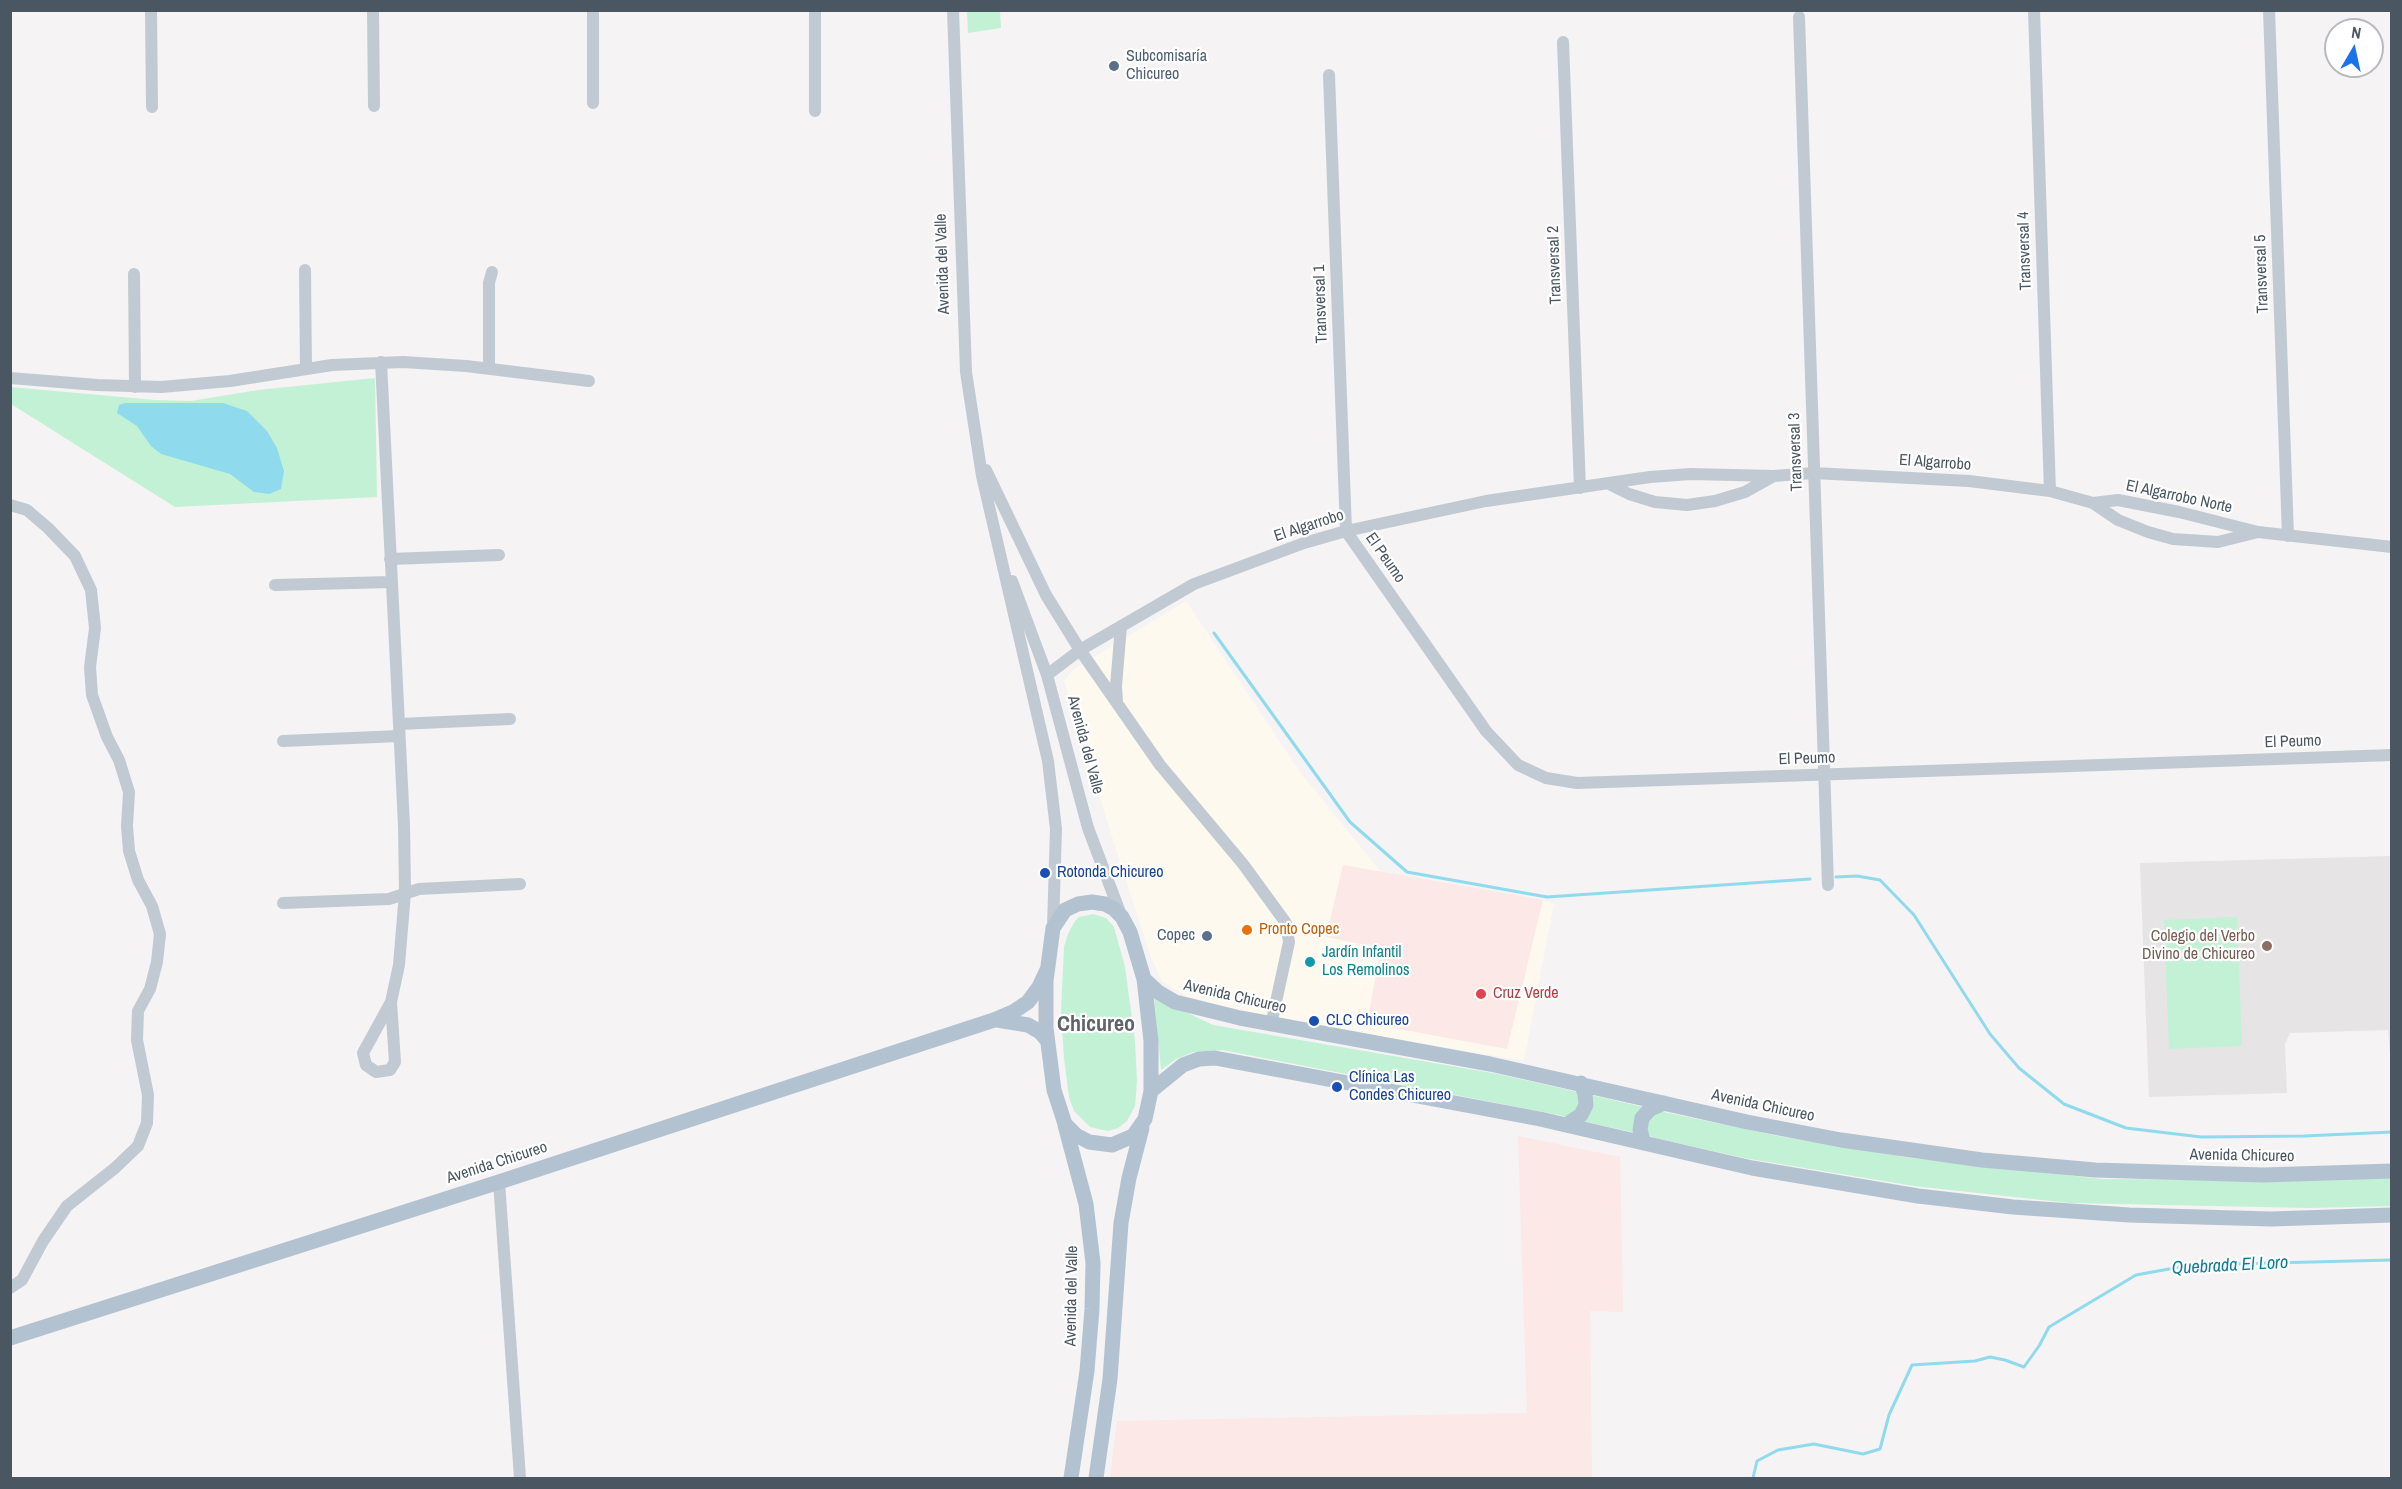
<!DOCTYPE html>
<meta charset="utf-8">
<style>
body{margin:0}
#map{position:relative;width:2402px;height:1489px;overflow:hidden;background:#f5f3f3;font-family:"Archivo Narrow",sans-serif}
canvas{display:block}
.frame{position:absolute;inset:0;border:12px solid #4a5661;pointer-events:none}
.north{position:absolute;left:2324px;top:18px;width:60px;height:60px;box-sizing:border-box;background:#fff;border:2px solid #b7bbc0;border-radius:50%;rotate:9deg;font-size:16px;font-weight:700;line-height:24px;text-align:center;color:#4a5661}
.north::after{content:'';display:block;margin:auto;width:21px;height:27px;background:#1a73e8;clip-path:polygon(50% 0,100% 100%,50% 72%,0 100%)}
</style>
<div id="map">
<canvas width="2402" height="1489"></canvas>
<div class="frame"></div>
<div class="north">N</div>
</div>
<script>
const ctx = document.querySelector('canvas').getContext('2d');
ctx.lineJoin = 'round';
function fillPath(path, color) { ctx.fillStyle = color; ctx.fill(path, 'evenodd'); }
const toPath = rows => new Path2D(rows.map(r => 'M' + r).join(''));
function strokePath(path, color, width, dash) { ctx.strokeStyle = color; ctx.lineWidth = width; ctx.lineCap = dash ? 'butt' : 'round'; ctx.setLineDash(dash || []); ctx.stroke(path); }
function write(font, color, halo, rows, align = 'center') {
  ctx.font = font + ' "Archivo Narrow",sans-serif'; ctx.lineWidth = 4.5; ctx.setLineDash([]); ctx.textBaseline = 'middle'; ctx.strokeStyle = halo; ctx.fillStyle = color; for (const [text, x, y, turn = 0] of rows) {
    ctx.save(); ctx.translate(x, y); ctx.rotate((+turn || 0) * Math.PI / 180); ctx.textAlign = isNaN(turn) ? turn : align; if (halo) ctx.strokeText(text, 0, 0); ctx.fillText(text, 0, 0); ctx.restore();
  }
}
fillPath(toPath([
 [1186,601,1300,772,1381,872,1554,903,1524,1061,1257,1015,1186,996,1162,981,1152,960,1117,853,1064,681,1074,669]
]), '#fdf9ef');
fillPath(toPath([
 [2391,856,2391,1068,2388,1030,2290,1033,2285,1044,2287,1093,2149,1097,2140,863]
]), '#e6e4e5');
fillPath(toPath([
 [1343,865,1543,900,1507,1049,1367,1023,1381,948,1326,937],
 [1518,1136,1620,1157,1623,1312,1590,1311,1592,1478,1110,1478,1117,1421,1527,1413]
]), '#fce8e6');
fillPath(toPath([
 [967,11,1000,11,1001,28,968,33],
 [375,378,377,497,175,507,11,404,10,387,155,400,191,401,258,390],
 [1093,914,1106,918,1114,927,1125,967,1135,1041,1137,1082,1135,1106,1127,1121,1118,1128,1108,1131,1090,1127,1074,1111,1069,1097,1064,1058,1061,1013,1064,947,1068,934,1075,921,1079,917],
 [2237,917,2242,1046,2169,1049,2164,920],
 [1154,997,1213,1025,1498,1074,1578,1092,1581,1101,1576,1111,1569,1117,1222,1050,1193,1052,1176,1059,1161,1070],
 [1591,1095,1643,1107,1636,1133,1582,1121],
 [1659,1111,1778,1136,1911,1158,2102,1179,2325,1180,2391,1177,2391,1206,2310,1208,2070,1203,1914,1186,1744,1158,1651,1137,1645,1129,1648,1118]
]), '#c3f1d5');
fillPath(toPath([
 [125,403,223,403,247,411,267,431,277,448,284,471,281,489,269,494,254,492,230,474,161,454,151,446,137,426,117,413,119,405]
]), '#90daee');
strokePath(toPath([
 [1214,633,1350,822,1407,872,1547,897,1810,879],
 [1836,877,1857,876,1880,880,1914,915,1990,1034,2019,1068,2064,1104,2126,1128,2201,1137,2304,1136,2392,1132],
 [1753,1478,1757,1461,1778,1450,1814,1444,1863,1454,1880,1449,1889,1415,1912,1365,1975,1361,1990,1357,2005,1360,2024,1367,2039,1346,2049,1327,2136,1275,2191,1265,2392,1260]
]), '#90daee', 3);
strokePath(toPath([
 [151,10,152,107],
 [373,10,374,106],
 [593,10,593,103],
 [815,10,815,111],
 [953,10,966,372,982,476,1048,761,1056,829,1053,927],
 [2034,10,2050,491],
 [2269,10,2288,536],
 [1799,17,1828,885],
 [1563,42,1580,488],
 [1329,75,1346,531,1486,731,1518,765,1546,778,1577,783,2392,755],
 [305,270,306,368],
 [134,274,135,387],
 [381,362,404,825,405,893,399,965,391,1002,363,1053,366,1065,376,1072,390,1070,395,1062,391,1002],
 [489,369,489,283,492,272],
 [10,378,97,385,161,387,230,381,332,365,403,362,466,366,589,381],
 [986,470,1046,595,1080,650,1160,765,1243,864,1286,923,1289,942,1271,1025],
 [1609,484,1629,494,1655,502,1687,505,1715,501,1745,492,1772,477],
 [2093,503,2118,500,2179,512,2258,532,2392,547],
 [10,505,27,510,48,528,75,556,91,590,95,628,90,667,92,695,107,737,119,760,129,792,127,826,129,851,138,880,152,906,160,934,157,962,150,989,138,1011,137,1040,148,1095,147,1123,138,1146,115,1168,67,1206,43,1241,22,1280,10,1288],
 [390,559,499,555],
 [1012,581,1047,675,1088,828,1121,915],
 [275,585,391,582],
 [1047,675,1080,650,1194,584,1304,543,1346,531,1486,501,1650,477,1691,474,1773,476,1813,473,1969,481,2050,491,2093,503,2118,520,2148,532,2173,539,2218,542,2258,532],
 [1117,702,1116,686,1121,626],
 [399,724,510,719],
 [283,741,399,736],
 [283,903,389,899,419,889,520,884],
 [499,1182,520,1478]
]), '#c1cad2', 12);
strokePath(toPath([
 [1092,902,1105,904,1114,909,1122,917,1130,932,1144,979,1151,1041,1151,1091,1145,1119,1133,1136,1112,1145,1089,1142,1076,1135,1065,1124,1054,1090,1046,1028,1046,981,1053,928,1065,910,1078,904,1092,902],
 [1144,979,1158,992,1175,1002,1240,1018,1490,1064,1747,1122,1841,1140,1982,1160,2095,1170,2263,1175,2392,1171],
 [997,1020,1028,1025,1040,1032,1047,1040],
 [1151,1091,1183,1065,1199,1059,1215,1058,1540,1119,1752,1168,1918,1196,2013,1207,2129,1215,2271,1219,2392,1215],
 [1065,1125,1086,1204,1093,1263,1092,1309,1087,1371,1071,1478],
 [1566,1125,1581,1115,1586,1105,1585,1094,1581,1083],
 [1644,1143,1640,1130,1642,1118,1650,1109,1664,1103],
 [10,1338,499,1182,994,1020,1013,1012,1028,1002,1039,987,1047,970],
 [1096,1478,1110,1379,1121,1223,1129,1178,1142,1128]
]), '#b3c2d1', 15);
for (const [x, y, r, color] of [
 [1114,66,6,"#5c6f8a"],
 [1045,873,6,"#1a4fb4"],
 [1247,930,6,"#e8710a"],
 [1207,936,6,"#5c6f8a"],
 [2267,946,6,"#8d6e63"],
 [1310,962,6,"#0f9aa8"],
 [1481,994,6,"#e0444e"],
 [1314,1021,6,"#1a4fb4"],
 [1337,1087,6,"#1a4fb4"]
]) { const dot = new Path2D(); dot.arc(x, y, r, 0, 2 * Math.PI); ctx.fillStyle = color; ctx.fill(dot); strokePath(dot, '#fff', 2); }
write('16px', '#4e5e75', '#fff', [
 ["Subcomisaría",1126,57],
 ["Chicureo",1126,75],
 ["Copec",1195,936,"right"]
], 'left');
write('16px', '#4a5661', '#fff', [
 ["Transversal 4",2025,251,-92],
 ["Avenida del Valle",943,264,-92],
 ["Transversal 2",1555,265,-92],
 ["Transversal 5",2262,274,-92],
 ["Transversal 1",1321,304,-92],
 ["Transversal 3",1796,452,-92],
 ["El Algarrobo",1935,463,4],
 ["El Algarrobo Norte",2179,497,12],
 ["El Algarrobo",1309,526,-18],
 ["El Peumo",1385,558,55],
 ["El Peumo",2293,742,-2],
 ["Avenida del Valle",1085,745,75],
 ["El Peumo",1807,759,-2],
 ["Avenida Chicureo",1235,997,13],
 ["Avenida Chicureo",1763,1106,12],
 ["Avenida Chicureo",2242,1156,1],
 ["Avenida Chicureo",497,1163,-18],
 ["Avenida del Valle",1072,1296,-89]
]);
write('16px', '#164399', '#fff', [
 ["Rotonda Chicureo",1057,873],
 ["CLC Chicureo",1326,1021],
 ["Clínica Las",1349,1078],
 ["Condes Chicureo",1349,1096]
], 'left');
write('16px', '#c56008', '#fff', [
 ["Pronto Copec",1259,930]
], 'left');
write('16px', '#785e54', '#fff', [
 ["Colegio del Verbo",2255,937],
 ["Divino de Chicureo",2255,955]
], 'right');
write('16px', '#0d838f', '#fff', [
 ["Jardín Infantil",1322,953],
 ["Los Remolinos",1322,971]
], 'left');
write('16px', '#be3a42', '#fff', [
 ["Cruz Verde",1493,994]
], 'left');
write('italic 18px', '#0c7c9b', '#fff', [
 ["Quebrada El Loro",2230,1266,-3]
]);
write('bold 22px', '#5f6368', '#fff', [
 ["Chicureo",1096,1025]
]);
</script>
